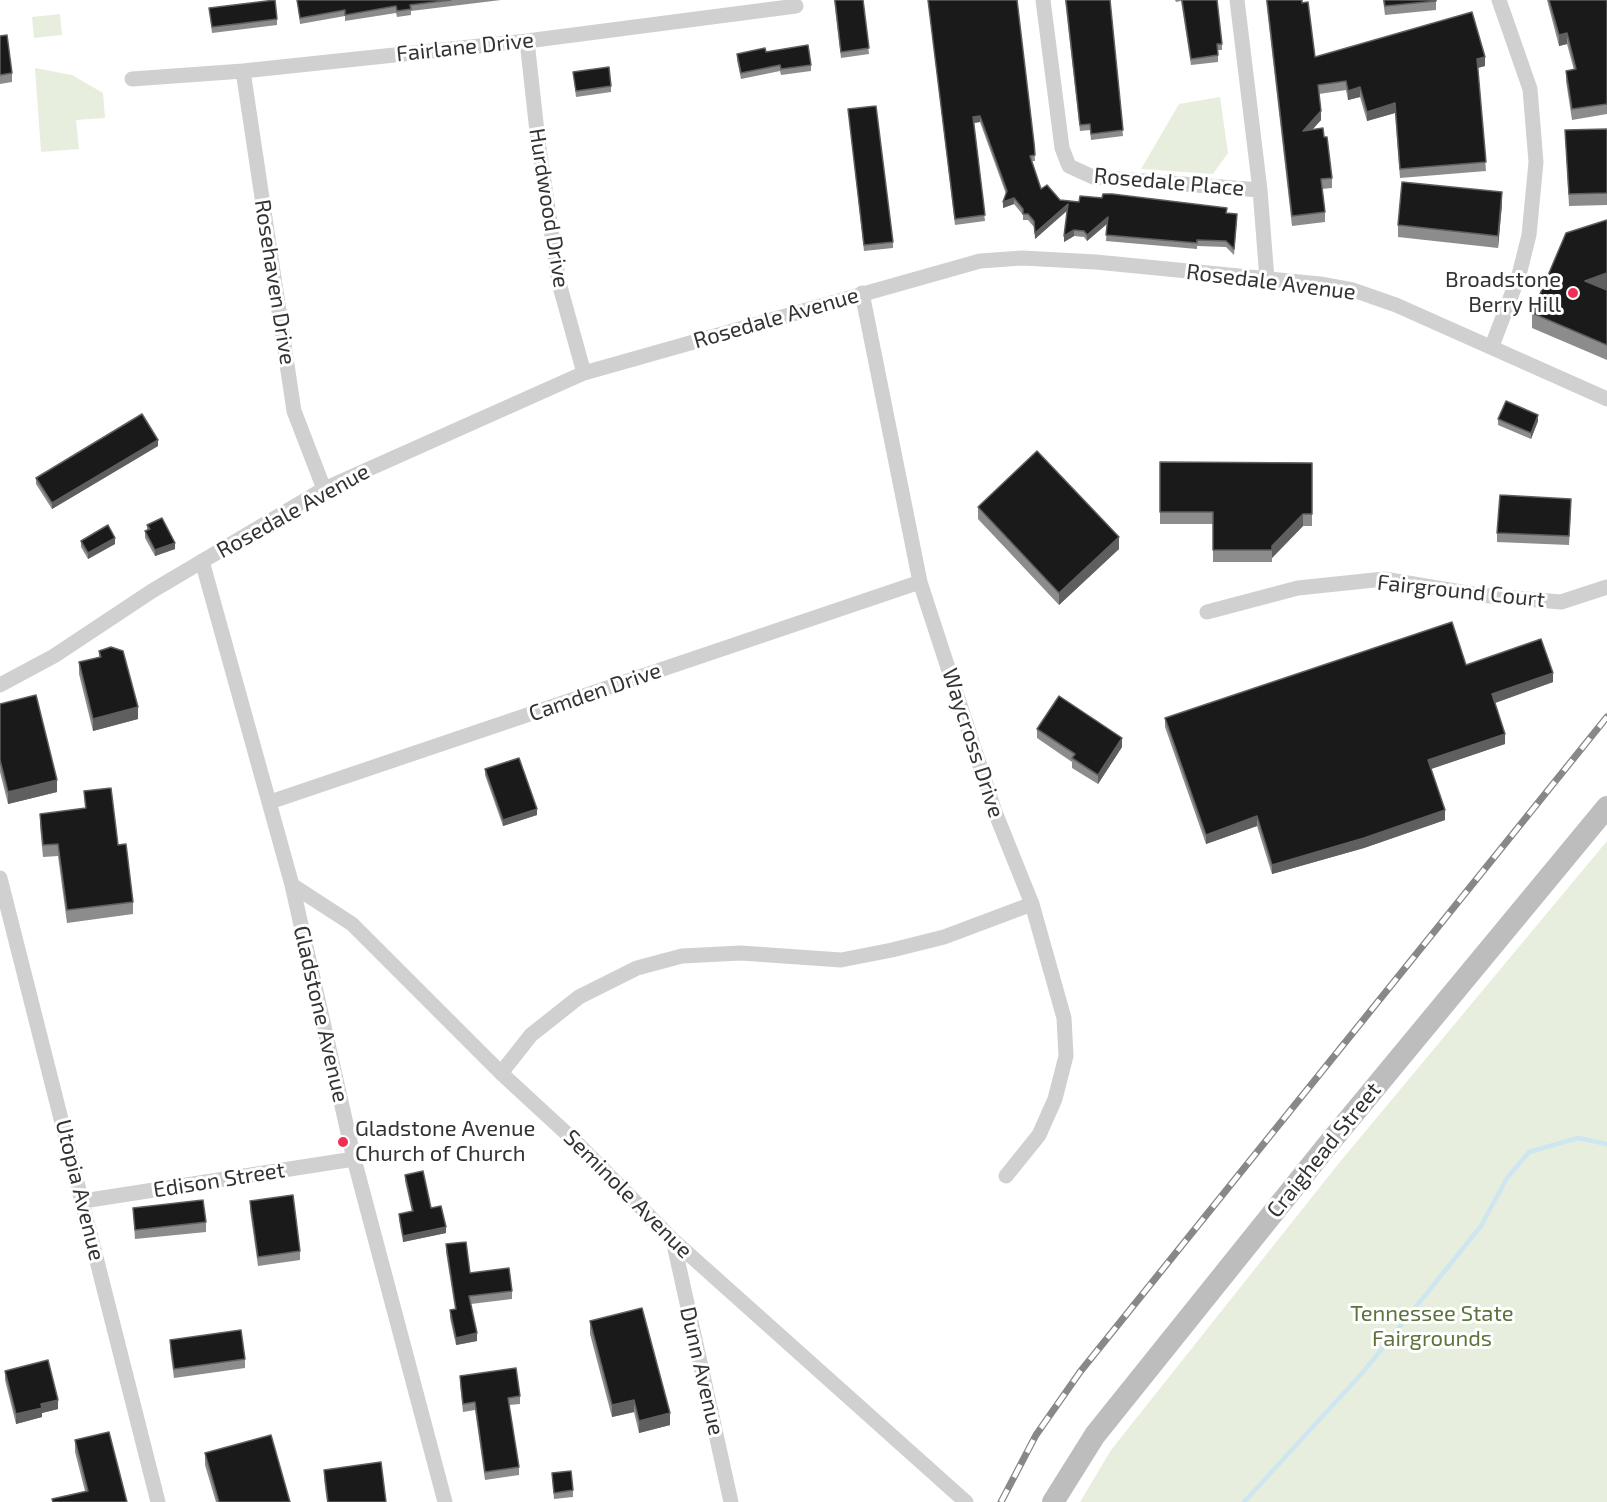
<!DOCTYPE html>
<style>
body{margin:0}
canvas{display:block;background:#fff}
</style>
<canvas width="1607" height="1502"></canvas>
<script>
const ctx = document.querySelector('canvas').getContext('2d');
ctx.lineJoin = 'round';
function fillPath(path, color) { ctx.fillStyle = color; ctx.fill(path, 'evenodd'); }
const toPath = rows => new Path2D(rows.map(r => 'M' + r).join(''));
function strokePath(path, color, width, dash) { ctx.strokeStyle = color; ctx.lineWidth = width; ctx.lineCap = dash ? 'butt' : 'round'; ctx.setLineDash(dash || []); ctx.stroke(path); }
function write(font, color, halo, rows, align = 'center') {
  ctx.font = font + ' "Exo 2",sans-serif'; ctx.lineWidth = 6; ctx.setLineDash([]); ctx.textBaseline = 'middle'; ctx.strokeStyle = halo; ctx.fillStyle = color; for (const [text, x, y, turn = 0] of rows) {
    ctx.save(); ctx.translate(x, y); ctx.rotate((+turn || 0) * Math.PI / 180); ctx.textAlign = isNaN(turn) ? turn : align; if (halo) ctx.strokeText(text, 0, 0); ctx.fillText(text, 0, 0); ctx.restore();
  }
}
fillPath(toPath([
 [60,14,62,35,34,38,32,17],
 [35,68,72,75,103,93,105,118,76,120,79,149,41,152],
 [1220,97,1228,153,1213,174,1141,169,1179,104],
 [1607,841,1607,1502,1080,1502,1111,1450,1339,1163]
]), '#e8eede');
strokePath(toPath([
 [1244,1502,1364,1371,1481,1226,1507,1178,1529,1152,1578,1138,1607,1144]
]), '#cde6f0', 4.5);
strokePath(toPath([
 [1043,0,1062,148,1069,166,1093,177,1260,190,1237,0],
 [527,41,538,141,559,283,584,373],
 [243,71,294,411,324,489],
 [132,79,243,71,527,41,796,6],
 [1260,190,1267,279],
 [862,293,920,582,995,812,1032,904,1064,1018,1066,1056,1055,1099,1039,1135,1006,1176],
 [1492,346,1519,275,1529,235,1536,162,1530,89,1499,0],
 [202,561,292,885,354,1159,445,1502],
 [1207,612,1298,588,1384,579,1479,595,1561,602,1607,587],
 [0,685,54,656,152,591,324,489,584,373,980,261,1022,258,1096,262,1320,284,1353,290,1396,305,1607,399],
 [270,802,920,582],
 [0,878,158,1502],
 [292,885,352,924,501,1073,578,1144,673,1240,966,1502],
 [501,1073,531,1035,579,997,637,968,682,956,741,953,841,960,892,950,944,937,1032,904],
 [83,1201,354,1159],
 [673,1240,731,1502]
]), '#d0d0d0', 15);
strokePath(toPath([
 [1053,1502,1095,1435,1326,1147,1607,807]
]), '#bdbdbd', 22);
const rail = toPath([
 [1001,1502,1036,1435,1080,1372,1607,717]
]);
strokePath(rail, '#888', 7);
strokePath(rail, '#fff', 4.5, [14]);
fillPath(toPath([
 [297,0,501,0,411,11,411,15,397,17,396,13,345,21,345,16,300,24],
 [834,0,863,0,869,54,841,58],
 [928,0,1017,0,1034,143,1035,161,1032,161,1041,189,1060,200,1079,202,1227,213,1237,220,1234,255,1226,247,1197,246,1197,249,1106,241,1107,224,1087,241,1084,237,1074,236,1064,242,1067,210,1035,239,1034,227,1028,220,1023,220,1023,215,1014,204,1003,208,1006,194,980,122,974,123,985,221,955,225],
 [1065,0,1110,0,1123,136,1091,140,1090,130,1080,131],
 [1175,0,1217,0,1222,44,1222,50,1218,50,1218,62,1191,65,1181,1,1176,2],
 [1266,0,1302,0,1315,57,1485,66,1478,68,1486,171,1400,178,1395,113,1367,121,1360,97,1348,100,1346,90,1319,94,1321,120,1312,130,1324,137,1332,178,1332,188,1322,189,1325,212,1325,222,1292,226],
 [1383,0,1436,0,1436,10,1385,15],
 [1547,0,1607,0,1607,114,1572,120,1566,81,1566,71,1574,70,1567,44,1559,46],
 [209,8,277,19,277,25,212,33],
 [0,36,12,73,12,82,0,84],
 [766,52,811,65,811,71,781,75,780,71,741,79,737,60,737,54],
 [573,72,611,86,611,92,576,97],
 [848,109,893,242,893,248,864,251],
 [1607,129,1607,205,1569,206,1565,130],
 [1502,204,1498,248,1398,237,1398,225],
 [1607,220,1607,289,1606,289,1607,290,1607,360,1532,328,1532,313],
 [1498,419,1538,421,1531,439,1498,425],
 [158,446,52,509,36,484,36,478],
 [1160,462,1312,463,1312,526,1303,526,1272,558,1272,562,1213,562,1213,524,1160,524],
 [978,507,1119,549,1059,605,978,519],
 [1571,508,1569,545,1497,542,1497,533],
 [147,525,175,549,155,556,145,538,145,531,147,530],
 [81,541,115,544,88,559,81,547],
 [99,651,138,719,93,731,79,674,79,662,99,657],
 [1466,665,1553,682,1495,703,1505,744,1431,769,1445,820,1364,848,1272,874,1257,826,1206,844,1165,727,1165,718],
 [0,704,57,792,8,804,0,772],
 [1037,729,1122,747,1098,784,1072,768,1072,762,1037,738],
 [485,769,537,815,503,826,485,775],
 [84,791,118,845,133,902,133,914,67,923,58,856,43,857,40,826,40,814,85,809],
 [405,1175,431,1208,446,1233,403,1242,399,1220,399,1214,412,1212,405,1181],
 [250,1201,300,1251,300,1260,258,1266,250,1210],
 [133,1208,206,1222,206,1232,135,1239],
 [446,1244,470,1273,512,1291,512,1299,471,1304,477,1341,456,1345,450,1318,450,1310,455,1309,446,1252],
 [590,1321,670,1425,639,1433,634,1412,612,1417,590,1334],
 [170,1340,245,1359,245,1368,174,1378,170,1349],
 [5,1371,58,1409,42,1413,42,1417,16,1424,5,1380],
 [460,1376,520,1396,520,1404,509,1405,519,1467,519,1475,485,1480,475,1410,463,1412,460,1384],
 [75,1440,127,1502,52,1502,52,1499,85,1491,75,1452],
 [205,1453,290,1502,216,1502,205,1465],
 [324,1470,386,1502,327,1502,324,1479],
 [552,1473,573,1490,573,1497,554,1499]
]), '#8c8c8c');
fillPath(toPath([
 [1567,33,1567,44,1559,46,1559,35],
 [1485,57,1485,66,1477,68,1477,59],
 [1360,87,1360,97,1348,100,1348,91],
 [1395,103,1395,113,1367,121,1367,112],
 [1321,111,1321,120,1303,140,1303,131],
 [980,116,980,122,973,123,973,117],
 [1502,192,1502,204,1498,248,1498,236],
 [1014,198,1014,204,1003,208,1003,202],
 [1068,204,1068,210,1035,239,1035,233],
 [1108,217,1108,223,1087,241,1087,235],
 [1074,230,1074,236,1064,242,1064,236],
 [1607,273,1607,289,1585,296,1585,281],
 [1538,415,1538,421,1531,439,1531,433],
 [158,440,158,446,52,509,52,503],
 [1303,514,1303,526,1272,558,1272,546],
 [1119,537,1119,549,1059,605,1059,593],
 [115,538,115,544,88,559,88,553],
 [175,543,175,549,155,556,155,550],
 [1553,673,1553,682,1492,704,1492,694],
 [138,707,138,719,93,731,93,719],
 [1505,734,1505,744,1428,770,1428,760],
 [1122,738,1122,747,1098,784,1098,775],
 [57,780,57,792,8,804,8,792],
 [537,809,537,815,503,826,503,820],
 [1445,810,1445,820,1364,848,1272,874,1272,865],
 [1257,816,1257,826,1206,844,1206,835],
 [446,1227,446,1233,403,1242,403,1236],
 [477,1333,477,1341,456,1345,456,1338],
 [58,1400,58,1409,42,1413,42,1417,16,1424,16,1414,41,1404],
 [634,1400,634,1412,612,1417,612,1405],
 [670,1413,670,1425,639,1433,639,1421]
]), '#5f5f5f');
const building = toPath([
 [275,0,277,19,212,27,209,8,275,0],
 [297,0,451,0,410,5,411,9,397,11,396,6,345,15,345,10,300,18,297,0],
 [835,0,863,0,869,48,841,52,835,0],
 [928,0,1017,0,1034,143,1035,155,1030,156,1041,189,1047,185,1060,200,1079,202,1080,196,1102,198,1103,194,1112,194,1227,208,1226,213,1237,214,1234,249,1226,241,1197,240,1197,243,1106,235,1108,217,1087,235,1084,231,1074,230,1064,236,1068,204,1035,233,1034,221,1028,214,1023,214,1023,209,1014,198,1003,202,1007,191,980,116,973,117,985,215,955,219,928,0],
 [1066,0,1110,0,1123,130,1091,134,1090,124,1080,125,1066,0],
 [1182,0,1217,0,1222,44,1217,44,1218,55,1191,59,1182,0],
 [1267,0,1302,0,1302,3,1308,2,1315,57,1472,12,1485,57,1477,59,1486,162,1400,169,1395,103,1367,112,1360,87,1348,91,1346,81,1318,85,1321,111,1303,131,1323,128,1324,137,1327,137,1332,178,1321,179,1325,212,1292,216,1267,0],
 [1384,0,1436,0,1436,1,1385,6,1384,0],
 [1549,0,1607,0,1607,104,1572,109,1566,71,1576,69,1567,33,1559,35,1549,0],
 [7,35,12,73,0,75,0,36,7,35],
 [808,45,811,65,781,69,780,65,741,73,737,54,765,48,766,52,808,45],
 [609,67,611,86,576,91,573,72,609,67],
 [876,106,893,242,864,245,848,109,876,106],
 [1607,129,1607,193,1569,194,1565,130,1607,129],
 [1402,182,1502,192,1498,236,1398,225,1402,182],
 [1607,220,1607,273,1585,281,1607,290,1607,345,1532,313,1566,233,1607,220],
 [1506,401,1538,415,1531,433,1498,419,1506,401],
 [142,414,158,440,52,503,36,478,142,414],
 [1037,451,1119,537,1059,593,978,507,1037,451],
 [1160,462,1312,463,1312,514,1303,514,1272,546,1272,550,1213,550,1213,512,1160,512,1160,462],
 [1500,495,1571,499,1569,536,1497,533,1500,495],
 [162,518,175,543,155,550,145,531,150,529,147,525,162,518],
 [108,525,115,538,88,553,81,541,108,525],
 [1452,622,1466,665,1541,639,1553,673,1492,694,1505,734,1428,760,1445,810,1364,838,1272,865,1257,816,1206,835,1165,718,1452,622],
 [111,647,123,651,138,707,93,719,79,662,101,657,99,651,111,647],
 [36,695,57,780,8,792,0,760,0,704,36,695],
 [1059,696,1122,738,1098,775,1072,758,1075,754,1037,729,1059,696],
 [519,758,537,809,503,820,485,769,519,758],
 [111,788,118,845,126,844,133,902,67,910,58,844,43,845,40,814,86,808,84,791,111,788],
 [423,1171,431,1208,441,1206,446,1227,403,1236,399,1214,413,1211,405,1175,423,1171],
 [293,1195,300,1251,258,1257,250,1201,293,1195],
 [203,1200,206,1222,135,1230,133,1208,203,1200],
 [466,1242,470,1273,509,1268,512,1291,469,1296,477,1333,456,1338,450,1310,456,1309,446,1244,466,1242],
 [642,1308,670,1413,639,1421,634,1400,612,1405,590,1321,642,1308],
 [241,1330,245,1359,174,1369,170,1340,241,1330],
 [48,1360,58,1400,41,1404,42,1408,16,1414,5,1371,48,1360],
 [516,1368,520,1396,508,1398,519,1467,485,1472,475,1402,463,1404,460,1376,516,1368],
 [109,1432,127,1502,53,1502,52,1499,88,1491,75,1440,109,1432],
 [271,1435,290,1502,219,1502,205,1453,271,1435],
 [381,1462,386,1502,328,1502,324,1470,381,1462],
 [571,1471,573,1490,554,1493,552,1473,571,1471]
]);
fillPath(building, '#1a1a1a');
strokePath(building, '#5f5f5f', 1.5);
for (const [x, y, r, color] of [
 [1573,293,6,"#f02f55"],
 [343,1142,6,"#f02f55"]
]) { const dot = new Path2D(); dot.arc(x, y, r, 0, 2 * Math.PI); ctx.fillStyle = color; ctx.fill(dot); strokePath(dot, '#fff', 2); }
write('22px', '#333', '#fff', [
 ["Fairlane Drive",465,47,-6],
 ["Rosedale Place",1169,182,5],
 ["Hurdwood Drive",549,208,81],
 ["Rosehaven Drive",275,282,81],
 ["Rosedale Avenue",1271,282,7],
 ["Rosedale Avenue",776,318,-16],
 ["Rosedale Avenue",293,511,-29],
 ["Fairground Court",1461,591,6],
 ["Camden Drive",595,692,-19],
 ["Waycross Drive",973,743,72],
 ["Gladstone Avenue",321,1014,77],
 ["Craighead Street",1324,1150,-51],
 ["Edison Street",219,1180,-9],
 ["Utopia Avenue",80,1190,76],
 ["Seminole Avenue",628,1194,45],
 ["Dunn Avenue",702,1371,77]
]);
write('22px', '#333', '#fff', [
 ["Broadstone",1561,280],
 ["Berry Hill",1561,305],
 ["Gladstone Avenue",355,1129,"left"],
 ["Church of Church",355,1154,"left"]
], 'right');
write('22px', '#5c733c', '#fff', [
 ["Tennessee State",1432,1314],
 ["Fairgrounds",1432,1339]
]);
</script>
